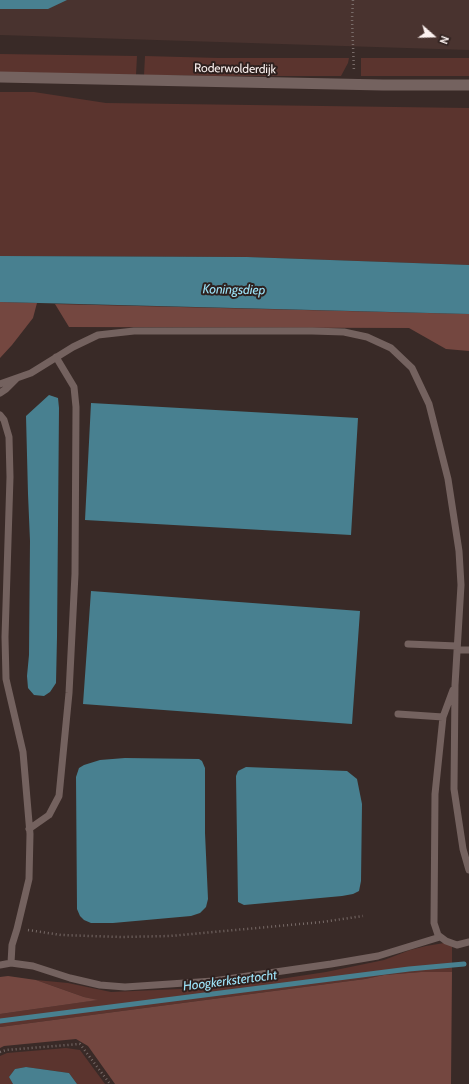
<!DOCTYPE html>
<style>
body{margin:0}
#map{position:relative;width:469px;height:1084px;overflow:hidden;background:#392a27;font-family:Cabin,sans-serif}
canvas{display:block}
.north{position:absolute;left:413px;top:16px;width:40px;height:40px;-webkit-text-stroke:3px #2e201e;paint-order:stroke;rotate:110deg;font-size:11px;font-weight:700;line-height:16px;text-align:center;color:#fcf2f0}
.north::after{content:'';display:block;margin:auto;width:14px;height:18px;background:#fcf2f0;clip-path:polygon(50% 0,100% 100%,50% 72%,0 100%)}
</style>
<div id="map">
<canvas width="469" height="1084"></canvas>
<div class="north">N</div>
</div>
<script>
const ctx = document.querySelector('canvas').getContext('2d');
ctx.lineJoin = 'round';
function fillPath(path, color) { ctx.fillStyle = color; ctx.fill(path, 'evenodd'); }
const toPath = rows => new Path2D(rows.map(r => 'M' + r).join(''));
function strokePath(path, color, width, dash) { ctx.strokeStyle = color; ctx.lineWidth = width; ctx.lineCap = dash ? 'butt' : 'round'; ctx.setLineDash(dash || []); ctx.stroke(path); }
function write(font, color, halo, rows, align = 'center') {
  ctx.font = font + ' Cabin,sans-serif'; ctx.lineWidth = 4; ctx.setLineDash([]); ctx.textBaseline = 'middle'; ctx.strokeStyle = halo; ctx.fillStyle = color; for (const [text, x, y, turn = 0] of rows) {
    ctx.save(); ctx.translate(x, y); ctx.rotate((+turn || 0) * Math.PI / 180); ctx.textAlign = isNaN(turn) ? turn : align; if (halo) ctx.strokeText(text, 0, 0); ctx.fillText(text, 0, 0); ctx.restore();
  }
}
fillPath(toPath([
 [0,0,469,0,469,50,0,35]
]), '#49332f');
fillPath(toPath([
 [0,54,137,56,136,75,0,72],
 [145,56,219,58,349,58,348,63,341,76,219,76,144,75],
 [361,58,469,58,469,76,361,76],
 [0,92,34,92,106,103,469,108,469,265,247,257,0,256],
 [444,943,452,943,452,972,421,972,384,975,365,979,0,1027,0,1014,97,1000,84,997,36,980,68,983,111,992,227,987,326,972,384,960,410,950,426,946],
 [66,1048,80,1050,105,1084,77,1084,69,1073,26,1067,15,1069,9,1077,13,1084,0,1084,0,1056,7,1053]
]), '#5b342e');
fillPath(toPath([
 [0,302,37,303,33,318,12,345,0,358],
 [55,304,469,314,469,351,446,349,409,328,69,327],
 [421,972,452,972,451,1084,115,1084,88,1046,76,1039,4,1046,0,1048,0,1027,365,979,384,975],
 [8,976,36,980,84,997,98,1000,0,1014,0,977]
]), '#744740');
fillPath(toPath([
 [0,0,67,0,48,9,0,9],
 [0,256,247,257,469,265,469,314,0,302],
 [49,395,58,398,59,408,57,637,56,683,50,692,44,696,34,695,28,688,27,676,29,655,30,541,28,494,26,416],
 [91,403,358,418,351,535,85,520],
 [91,591,360,611,352,724,83,704],
 [125,758,199,759,202,761,205,768,205,833,208,899,206,907,200,913,191,916,113,923,91,923,84,920,80,916,77,909,76,777,79,768,84,765,100,760],
 [246,767,347,771,357,779,362,804,361,881,359,891,353,894,342,896,244,905,238,902,236,776,238,771],
 [26,1067,69,1073,77,1084,13,1084,9,1077,15,1069]
]), '#488090');
strokePath(toPath([
 [0,1021,409,969,464,964]
]), '#488090', 5);
strokePath(toPath([
 [353,0,352,19,354,72],
 [28,930,61,935,121,937,170,936,322,922,363,916],
 [0,1052,6,1050,80,1044,110,1084]
]), '#786b68', 2.5, [1, 3]);
strokePath(toPath([
 [0,384,31,373,73,347,98,335,134,331,312,331,344,332,367,337,391,348,412,368,429,404,448,479,459,551,461,585,455,685,454,789,463,849,469,870],
 [0,393,6,389,16,379],
 [0,415,4,420,9,437,10,477,5,637,6,679,23,752,30,834,29,879,17,929,12,945,11,963],
 [408,644,457,646],
 [457,650,469,650],
 [453,690,443,717,435,794,434,923,438,935,446,941,457,945,469,942],
 [398,714,443,717],
 [29,829,49,815,59,796,69,693,75,574,76,407,74,387,56,357],
 [0,965,11,963,33,966,70,978,100,985,125,987,170,984,213,981,331,964,378,956,440,937]
]), '#74625f', 7);
strokePath(toPath([
 [0,77,383,85,469,85]
]), '#74625f', 11);
write('12px', '#fcf2f0', '#2e201e', [
 ["Roderwolderdijk",235,69,1]
]);
write('italic 13px', '#9de3f8', '#2e201e', [
 ["Koningsdiep",234,290,1],
 ["Hoogkerkstertocht",230,981,-7]
]);
</script>
